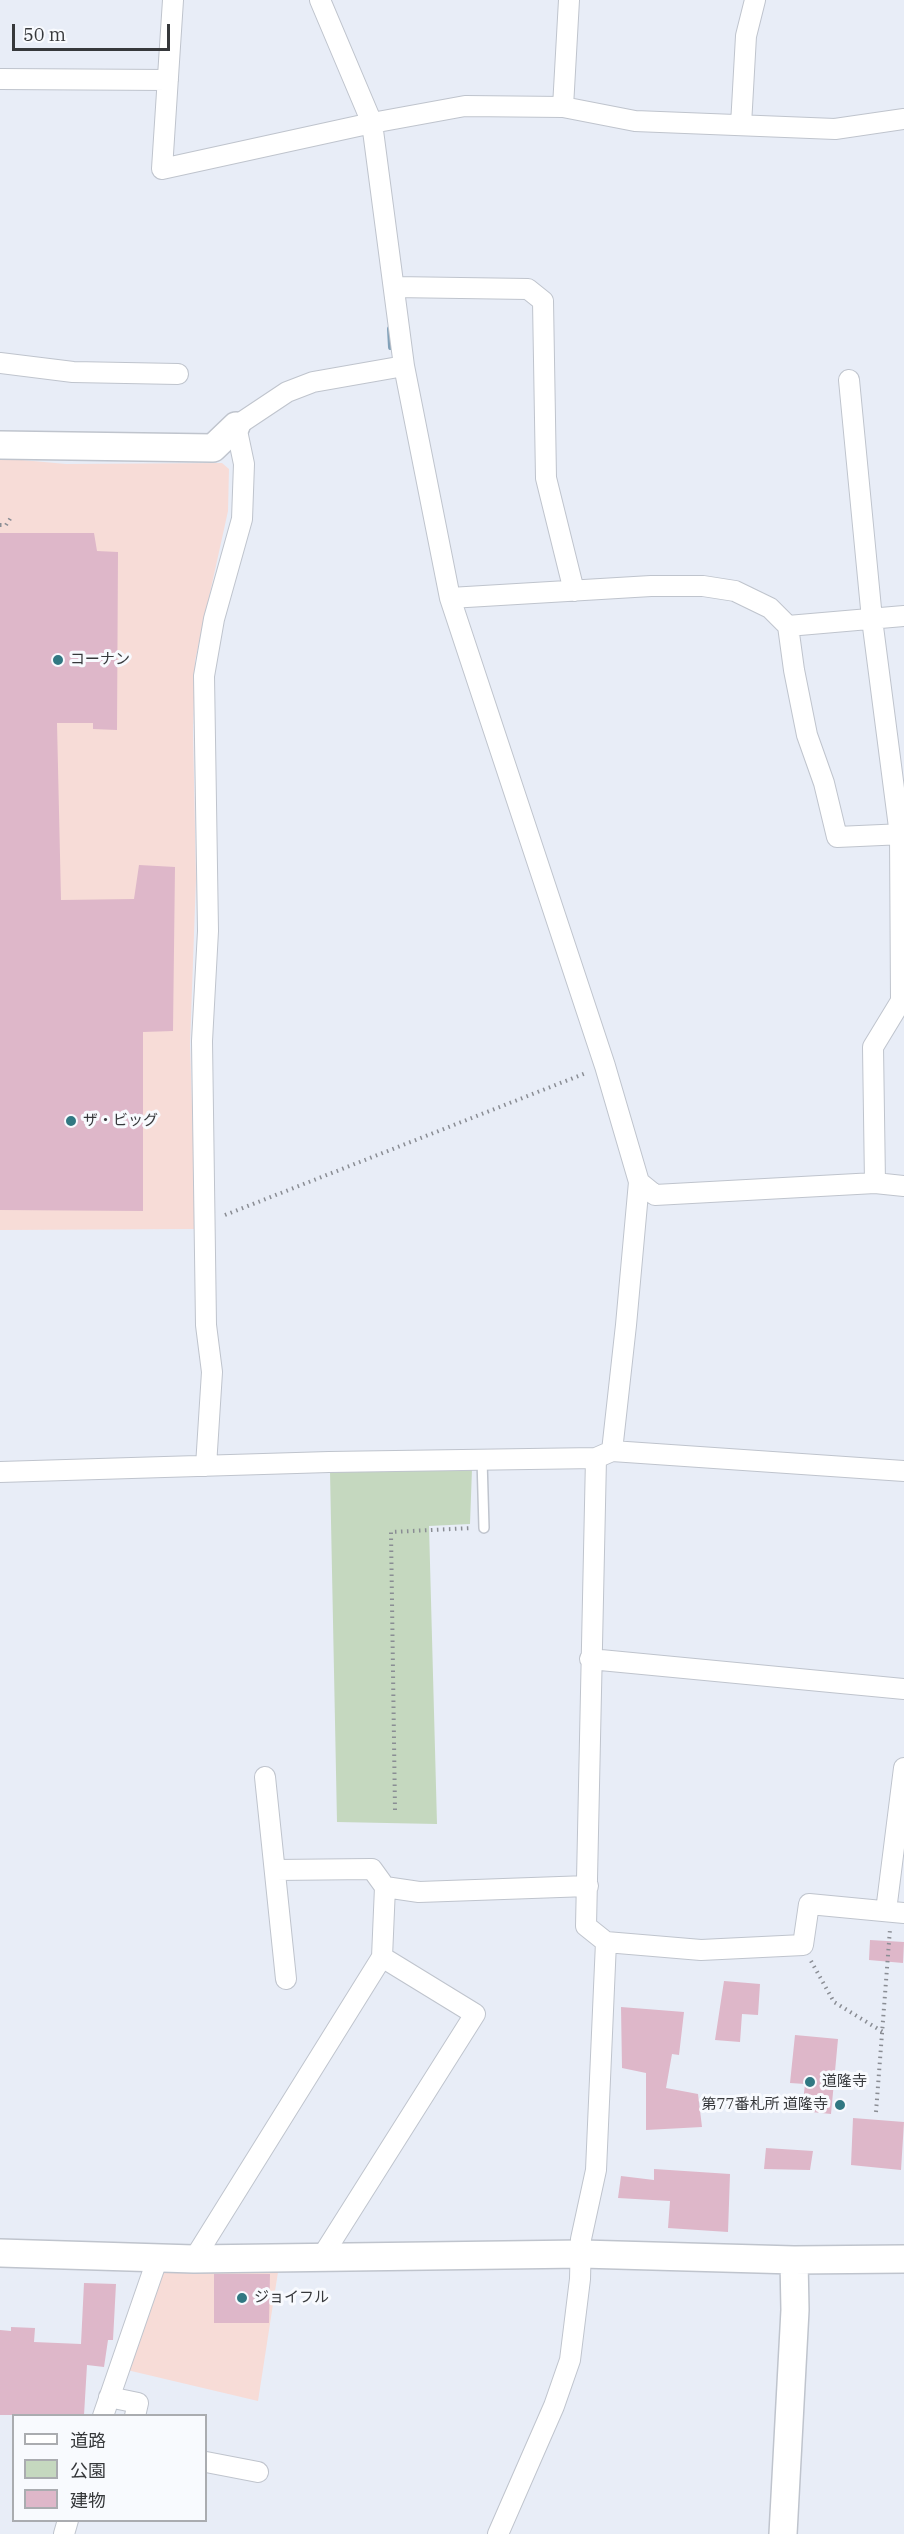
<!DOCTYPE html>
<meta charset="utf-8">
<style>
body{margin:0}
#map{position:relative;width:904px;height:2534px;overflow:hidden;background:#e8edf7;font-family:"IBM Plex Serif","Noto Sans JP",serif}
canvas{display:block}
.legend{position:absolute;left:12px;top:2414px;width:195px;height:108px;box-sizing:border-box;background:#f8fafe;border:2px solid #aaacb0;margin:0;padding:8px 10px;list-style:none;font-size:18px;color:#36383b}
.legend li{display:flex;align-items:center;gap:12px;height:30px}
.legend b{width:30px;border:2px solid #aaacb0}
.scale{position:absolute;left:12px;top:24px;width:158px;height:27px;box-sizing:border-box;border:3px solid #36383b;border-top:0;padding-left:8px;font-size:18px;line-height:21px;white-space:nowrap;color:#36383b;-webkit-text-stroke:4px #f8fafe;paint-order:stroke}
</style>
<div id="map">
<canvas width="904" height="2534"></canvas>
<ul class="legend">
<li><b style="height:8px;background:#fff"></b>道路</li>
<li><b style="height:16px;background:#c5d8bf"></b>公園</li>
<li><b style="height:16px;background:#deb7c9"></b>建物</li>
</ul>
<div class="scale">50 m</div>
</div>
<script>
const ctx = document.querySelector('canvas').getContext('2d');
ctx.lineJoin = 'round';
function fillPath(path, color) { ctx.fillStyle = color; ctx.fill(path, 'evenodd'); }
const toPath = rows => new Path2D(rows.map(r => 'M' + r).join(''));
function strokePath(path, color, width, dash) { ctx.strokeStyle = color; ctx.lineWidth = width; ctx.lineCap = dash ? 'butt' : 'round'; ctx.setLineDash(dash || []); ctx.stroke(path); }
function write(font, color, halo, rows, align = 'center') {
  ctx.font = font + ' "IBM Plex Serif","Noto Sans JP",serif'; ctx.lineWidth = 6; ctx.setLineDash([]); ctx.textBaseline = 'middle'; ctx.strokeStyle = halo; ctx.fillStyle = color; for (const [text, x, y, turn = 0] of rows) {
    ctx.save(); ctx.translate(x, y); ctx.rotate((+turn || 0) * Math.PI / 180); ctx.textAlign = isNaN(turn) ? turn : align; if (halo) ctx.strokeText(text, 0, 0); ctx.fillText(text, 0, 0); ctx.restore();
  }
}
fillPath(toPath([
 [0,458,66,464,222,463,229,469,228,511,195,661,193,731,196,879,190,1044,196,1229,0,1230],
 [161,2271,278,2272,258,2401,127,2370]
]), '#f7dcd7');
fillPath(toPath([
 [472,1469,470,1524,429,1526,437,1824,337,1822,330,1471]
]), '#c5d8bf');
strokePath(toPath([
 [390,329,391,347]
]), '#81a1b9', 6);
fillPath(toPath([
 [0,533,94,533,97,551,118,552,117,730,93,729,93,723,57,723,61,900,134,899,139,865,175,867,173,1031,143,1032,143,1211,0,1210],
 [870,1940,904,1942,903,1963,869,1960],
 [724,1981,760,1984,758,2015,742,2014,740,2042,715,2040],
 [621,2007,684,2012,679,2055,672,2054,666,2088,698,2094,702,2127,646,2130,646,2073,622,2068],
 [795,2035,838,2039,831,2114,802,2111,805,2084,790,2083],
 [853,2118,904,2122,901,2170,851,2165],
 [766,2148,813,2151,810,2170,764,2169],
 [654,2169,730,2174,728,2232,668,2228,670,2201,618,2198,621,2176,654,2180],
 [214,2274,270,2274,269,2323,214,2323],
 [84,2283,116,2284,113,2340,108,2340,104,2367,87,2365,84,2415,0,2415,0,2330,11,2331,11,2327,35,2328,34,2342,81,2344]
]), '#deb7c9');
const lane = toPath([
 [482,1459,484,1528]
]);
const street = toPath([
 [173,0,162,169,372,123,465,106,563,107,635,121,835,129,904,119],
 [320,0,372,123,404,366,450,598,605,1066,639,1182,626,1325,612,1451],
 [0,79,168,80],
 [563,107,569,0],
 [741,125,746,36,755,0],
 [394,287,528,289,543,301,546,478,574,591],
 [0,363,73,372,178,374],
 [849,380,872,619,900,835,901,1001,873,1047,875,1183],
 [450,598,651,586,703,586,735,591,770,608,788,626,904,616],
 [788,626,794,670,807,735,824,783,837,837,904,834],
 [639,1182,655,1195,875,1183,904,1186],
 [596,1458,586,1926,606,1942,701,1950,803,1945,809,1904,904,1913],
 [206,1466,212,1372,206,1325,202,1041,208,931,204,676,214,619,242,519,244,464,236,426,287,392,313,382,404,366],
 [0,1472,329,1462,596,1458,612,1451,904,1471],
 [590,1659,904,1689],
 [265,1777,286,1979],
 [275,1870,372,1869,385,1887,419,1892,588,1886],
 [886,1911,904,1768],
 [321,2258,475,2014,382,1957],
 [194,2259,382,1957,385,1887],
 [109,2397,138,2403,135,2416],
 [103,2416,158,2257],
 [206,2462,258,2472],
 [64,2534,68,2520],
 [498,2534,554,2406,570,2360,580,2279,581,2239,596,2170,606,1942]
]);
const secondary = toPath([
 [0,445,213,448,236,426],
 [0,2253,194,2259,582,2254,794,2260,904,2259],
 [783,2534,795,2310,794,2260]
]);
strokePath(lane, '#bfc4cd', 12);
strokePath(street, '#bfc4cd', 22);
strokePath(secondary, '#bfc4cd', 30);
strokePath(toPath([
 [0,525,6,525,12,516],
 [225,1215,586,1073],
 [395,1810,391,1532,472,1528],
 [811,1961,834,2002,883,2032],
 [876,2112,890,1929]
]), '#8a8d94', 4, [1.5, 4.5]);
strokePath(lane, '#fff', 9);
strokePath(street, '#fff', 20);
strokePath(secondary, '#fff', 27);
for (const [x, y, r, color] of [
 [58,660,6,"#317882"],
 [71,1121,6,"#317882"],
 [810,2082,6,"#317882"],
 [840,2105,6,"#317882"],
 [242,2298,6,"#317882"]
]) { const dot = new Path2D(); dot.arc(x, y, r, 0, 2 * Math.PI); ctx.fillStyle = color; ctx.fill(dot); strokePath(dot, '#f8fafe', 2); }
write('15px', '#36383b', '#f8fafe', [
 ["コーナン",70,660],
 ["ザ・ビッグ",83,1121],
 ["道隆寺",822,2082],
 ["第77番札所 道隆寺",828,2105,"right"],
 ["ジョイフル",254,2298]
], 'left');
</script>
